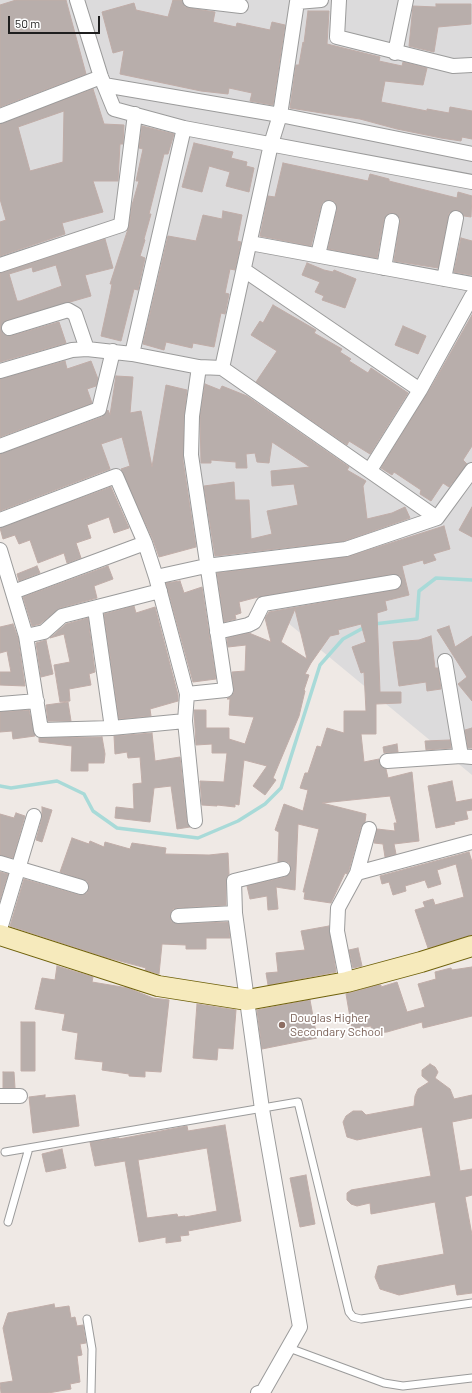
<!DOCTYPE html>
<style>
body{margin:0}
#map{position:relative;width:472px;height:1393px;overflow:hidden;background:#efe9e5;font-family:Barlow,sans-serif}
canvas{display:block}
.scale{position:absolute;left:8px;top:16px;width:92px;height:18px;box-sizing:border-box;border:2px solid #1e1e1e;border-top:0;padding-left:5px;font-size:12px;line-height:14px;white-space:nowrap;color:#1e1e1e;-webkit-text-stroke:3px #fff;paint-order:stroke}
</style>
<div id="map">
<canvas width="472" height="1393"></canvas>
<div class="scale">50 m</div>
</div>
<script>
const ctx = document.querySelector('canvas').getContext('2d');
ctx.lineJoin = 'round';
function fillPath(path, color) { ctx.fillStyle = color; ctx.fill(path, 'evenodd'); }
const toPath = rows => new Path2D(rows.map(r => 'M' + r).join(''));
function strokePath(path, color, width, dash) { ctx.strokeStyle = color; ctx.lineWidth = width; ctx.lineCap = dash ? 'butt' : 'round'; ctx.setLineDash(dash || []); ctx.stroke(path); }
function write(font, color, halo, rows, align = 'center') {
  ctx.font = font + ' Barlow,sans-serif'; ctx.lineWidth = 3.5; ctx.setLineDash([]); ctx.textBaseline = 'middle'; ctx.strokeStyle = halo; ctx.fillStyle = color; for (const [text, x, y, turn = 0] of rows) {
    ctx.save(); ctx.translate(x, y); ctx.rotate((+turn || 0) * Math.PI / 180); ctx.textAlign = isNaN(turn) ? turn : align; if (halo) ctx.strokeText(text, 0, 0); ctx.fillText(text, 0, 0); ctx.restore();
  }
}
fillPath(toPath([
 [0,0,472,0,472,775,0,385]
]), '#dcdbdc');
strokePath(toPath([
 [374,624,417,619,419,591,436,578,472,580],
 [0,786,11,788,57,781,84,794,93,811,117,828,198,838,238,821,265,804,281,788,320,665,343,639,365,627]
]), '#a8dad8', 3.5);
const building = toPath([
 [16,0,66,0,86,74,0,107,0,5,16,0],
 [173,0,182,0,185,7,189,8,215,12,213,22,236,27,237,23,270,30,272,22,285,25,273,105,250,101,252,93,229,88,228,94,201,91,120,74,124,50,113,53,102,12,134,3,136,10,168,17,173,0],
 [436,4,471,4,471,24,438,27,434,52,409,46,413,6,436,7,436,4],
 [308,11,329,11,327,44,380,57,379,61,402,66,403,62,427,68,423,85,385,81,381,102,427,111,427,109,449,113,450,107,472,111,472,139,462,137,461,141,441,138,397,129,360,119,290,108,296,65,299,65,303,42,304,43,308,11],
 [93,89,104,124,124,125,123,144,120,144,118,181,93,181,103,212,62,223,65,234,0,256,0,222,6,220,0,199,0,124,93,89],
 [64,111,63,162,30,171,18,127,64,111],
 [142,126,174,134,168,154,164,154,149,214,151,214,144,239,145,240,140,256,145,258,138,290,134,289,121,341,101,336,111,290,112,284,110,284,129,226,132,205,139,181,136,181,143,149,139,148,142,126],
 [194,143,233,152,231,158,247,162,246,166,254,168,249,192,226,186,230,172,209,166,202,192,182,187,194,143],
 [283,163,368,181,370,174,389,179,389,181,457,198,458,192,472,196,471,217,464,216,458,210,449,213,438,268,394,261,400,222,400,218,394,213,389,213,384,219,377,258,328,249,337,210,335,202,331,200,323,202,321,206,311,246,260,236,268,196,275,197,283,163],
 [223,211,242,215,237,241,241,242,235,270,230,269,225,293,229,294,225,314,221,313,214,347,193,343,192,348,166,342,164,350,143,344,168,236,196,241,203,215,222,219,223,211],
 [461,238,472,241,472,275,454,272,461,238],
 [105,239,113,268,85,275,91,296,7,320,1,326,3,334,11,336,59,322,66,343,0,362,0,273,105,239],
 [56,265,62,286,20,301,17,301,9,274,32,267,33,272,56,265],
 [307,263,324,270,333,272,334,270,356,279,345,308,322,300,324,296,315,292,320,282,302,275,307,263],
 [273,305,316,330,314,333,342,349,340,352,351,359,349,361,368,373,371,368,408,393,370,454,349,441,347,445,256,382,277,351,251,335,260,321,263,323,273,305],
 [472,315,472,446,463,460,467,464,449,487,443,483,431,501,420,494,421,490,394,472,392,475,381,468,433,384,472,315],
 [403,326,426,336,418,354,395,345,403,326],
 [65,361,67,369,91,361,98,379,96,386,87,389,92,403,0,437,0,379,65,361],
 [116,376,133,377,130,413,141,411,152,467,166,385,187,390,184,416,183,461,196,547,159,557,153,540,121,469,130,466,122,437,101,444,110,469,0,511,0,454,102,417,108,410,110,415,116,376],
 [205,384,220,390,222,386,247,396,349,467,347,470,366,481,363,486,367,519,392,513,405,507,410,518,344,541,215,556,204,486,234,482,235,500,249,500,251,539,272,534,267,511,298,505,294,484,272,486,271,471,310,467,272,442,269,463,257,462,255,453,246,454,247,468,236,468,236,462,211,460,211,463,201,463,200,417,205,384],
 [111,487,129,528,114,533,109,517,87,525,91,538,76,543,81,558,67,563,64,553,38,563,30,540,19,544,15,535,3,539,0,528,111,487],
 [472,507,472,537,459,530,472,507],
 [444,526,450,549,433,554,436,560,424,564,423,560,402,566,409,595,385,601,387,610,377,613,380,692,401,692,401,703,376,704,376,734,361,734,364,762,379,759,380,765,386,769,388,778,412,772,419,841,394,844,396,854,385,857,383,844,374,843,377,829,395,831,394,823,397,823,390,796,322,803,366,814,365,822,361,827,349,870,347,874,345,873,331,903,304,899,305,892,303,892,319,829,298,824,295,890,276,887,278,909,268,910,267,896,250,899,247,886,285,877,291,872,289,863,285,861,278,862,279,832,275,830,284,804,303,811,308,790,300,788,305,773,308,773,317,746,321,747,327,728,344,733,344,711,366,711,364,672,361,673,352,647,366,642,361,624,338,630,339,634,330,636,311,663,305,674,309,675,304,690,305,691,299,716,273,778,276,780,265,795,253,786,267,766,244,760,239,805,235,804,235,807,217,805,217,806,202,805,200,781,224,782,227,753,212,753,212,744,196,745,194,710,206,710,206,728,229,728,229,739,245,744,254,717,229,715,230,699,227,699,234,693,232,672,245,671,246,645,228,647,227,638,249,633,271,642,265,618,269,612,395,590,400,588,402,581,400,576,393,574,262,596,239,602,241,613,235,615,236,619,224,622,217,573,347,557,444,526],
 [295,609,307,659,281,642,295,609],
 [37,566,40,573,19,581,17,574,37,566],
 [108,566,113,579,94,586,97,598,60,608,40,624,32,626,23,597,108,566],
 [180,581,184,593,202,587,216,679,193,682,166,583,180,581],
 [134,606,136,613,155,607,178,695,178,701,150,709,151,716,119,719,104,614,134,606],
 [88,618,95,672,89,674,91,685,69,689,70,701,60,702,54,665,70,662,64,634,50,638,66,624,88,618],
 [13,624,18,638,25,686,0,685,0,672,11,672,7,651,0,653,0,627,13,624],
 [449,626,455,647,472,636,472,701,458,684,467,677,437,630,449,626],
 [431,636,435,668,438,668,441,689,427,691,426,682,399,686,393,642,419,640,431,636],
 [46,640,53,674,41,677,36,643,46,640],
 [68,702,71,721,48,721,46,705,68,702],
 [29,710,35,736,13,739,12,731,0,732,0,712,29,710],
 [472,728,472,748,468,748,465,730,472,728],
 [152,733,155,761,180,757,187,822,190,827,177,829,171,786,154,788,150,822,115,818,116,807,134,809,133,784,142,783,140,757,128,758,127,752,115,754,114,736,152,733],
 [102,737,105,754,104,763,88,763,88,771,71,771,72,746,39,742,39,738,102,737],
 [450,740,451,748,426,750,425,741,450,740],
 [397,744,398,752,384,753,383,747,397,744],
 [452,781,456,802,472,799,472,810,466,811,468,819,454,822,455,824,436,828,428,786,452,781],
 [42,807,52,810,42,842,36,840,42,818,42,807],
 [16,813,25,816,13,858,0,855,0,814,14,818,16,813],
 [72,838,89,844,90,841,104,847,105,842,130,849,132,843,166,848,165,854,209,855,228,853,229,874,226,881,226,905,177,908,173,909,170,916,171,921,178,924,228,922,230,938,206,938,206,949,186,949,186,945,162,944,159,974,145,970,146,968,105,957,10,926,24,879,79,895,87,893,89,885,87,881,60,872,72,838],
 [469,852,472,862,472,935,428,948,415,910,425,907,423,902,433,899,435,905,464,897,456,864,437,870,441,884,428,888,425,880,405,886,406,891,393,895,389,882,382,884,380,876,469,852],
 [0,872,8,874,0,900,0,872],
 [329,926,336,972,268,985,266,973,278,972,276,953,305,950,301,931,329,926],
 [358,948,362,966,353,968,349,950,358,948],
 [57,966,93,977,92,982,128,988,153,998,169,1000,161,1072,145,1071,145,1077,129,1076,129,1074,102,1070,103,1062,75,1059,78,1033,62,1030,65,1014,35,1009,42,978,55,980,57,966],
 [472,967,472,1016,423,1028,422,1022,387,1032,372,1033,371,1026,352,1029,346,994,378,985,381,985,381,987,397,982,407,1012,425,1007,418,984,436,979,435,972,451,968,452,970,472,967],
 [310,1000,317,1038,262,1049,257,1010,310,1000],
 [197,1004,236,1010,233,1049,218,1048,217,1060,193,1058,197,1004],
 [21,1022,35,1022,35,1071,21,1071,21,1022],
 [430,1064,435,1067,438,1072,435,1078,450,1089,454,1099,472,1095,472,1118,452,1122,460,1171,472,1169,472,1195,465,1197,472,1235,472,1293,457,1295,455,1284,399,1295,380,1289,375,1277,378,1266,444,1254,435,1202,371,1214,370,1203,357,1206,351,1204,347,1200,347,1193,351,1190,431,1176,422,1127,357,1140,347,1137,343,1122,346,1116,353,1111,362,1111,366,1115,414,1106,415,1096,418,1089,429,1082,422,1076,422,1070,430,1064],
 [3,1072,14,1072,15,1088,3,1088,3,1072],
 [45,1095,45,1098,75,1095,79,1126,33,1133,29,1097,45,1095],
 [225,1125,241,1221,188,1231,189,1235,180,1236,181,1241,166,1243,166,1237,139,1242,125,1161,95,1166,90,1142,119,1138,119,1139,187,1126,188,1131,225,1125],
 [207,1148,217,1211,185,1217,185,1216,178,1217,177,1214,147,1218,138,1160,207,1148],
 [62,1149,66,1168,46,1172,42,1154,62,1149],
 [306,1175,315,1224,300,1227,290,1178,306,1175],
 [54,1304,55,1308,69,1306,71,1318,75,1317,77,1326,83,1325,86,1343,80,1344,82,1355,77,1356,80,1382,70,1384,71,1389,48,1393,1,1393,0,1383,13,1381,3,1328,8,1313,54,1304]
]);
fillPath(building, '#b8aeab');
strokePath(building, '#c0ada8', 1);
const lane = toPath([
 [5,1152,298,1102,349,1312,353,1317,361,1319,472,1303],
 [8,1222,29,1148],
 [87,1319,92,1349,91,1393],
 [289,1348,384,1383,403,1386,472,1378]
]);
const street = toPath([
 [77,0,101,77,114,109,184,128,472,182],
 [190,0,241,6],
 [339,0,337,37,453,66,472,65],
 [395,53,406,0],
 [104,85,280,115,472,154],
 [0,116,101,77],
 [250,243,472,284],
 [318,255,329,208],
 [0,265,121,225,135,114],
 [384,268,392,221],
 [244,270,420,390],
 [444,279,456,218],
 [9,328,68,310,75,314,87,349],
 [132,354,184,128],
 [222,368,271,144,280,115,297,2,321,0],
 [0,371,72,350,87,349,132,354,199,367,222,368,437,518],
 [0,446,99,409,113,351],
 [370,470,420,390,472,296],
 [0,520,116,476,145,543,156,577,187,694,185,721,195,821],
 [0,550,26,636,41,730,112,728,185,721],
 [156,577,206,566,346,549,437,518,472,470],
 [13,592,145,543],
 [95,609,112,728],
 [217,632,248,625,254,622,263,604,394,582],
 [26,636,44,632,62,616,160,591],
 [445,661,461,756],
 [187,694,226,690,191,455,192,416,199,367],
 [0,704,37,701],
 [387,761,461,756,472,757],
 [0,863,81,887],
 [357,873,472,842],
 [178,916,235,913],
 [0,929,34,816],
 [347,982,337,931,338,908,357,873,369,829],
 [0,1096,20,1096],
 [258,1393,263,1392,300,1327,262,1109,235,913,234,881,283,869]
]);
const secondary = toPath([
 [0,935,158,986,247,1000,347,982,421,962,472,946]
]);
strokePath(lane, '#9b9b9b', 9);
strokePath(street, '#9b9b9b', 16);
strokePath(secondary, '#6f610b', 22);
strokePath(lane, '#fff', 7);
strokePath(street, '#fff', 14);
strokePath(secondary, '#f6eabc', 20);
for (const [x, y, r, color] of [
 [282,1025,4,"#8d6e63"]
]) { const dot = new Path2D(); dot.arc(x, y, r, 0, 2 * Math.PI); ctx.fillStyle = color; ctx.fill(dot); strokePath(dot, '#fff', 1.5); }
write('12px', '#785e54', '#fff', [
 ["Douglas Higher",290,1018],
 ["Secondary School",290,1032]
], 'left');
</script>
